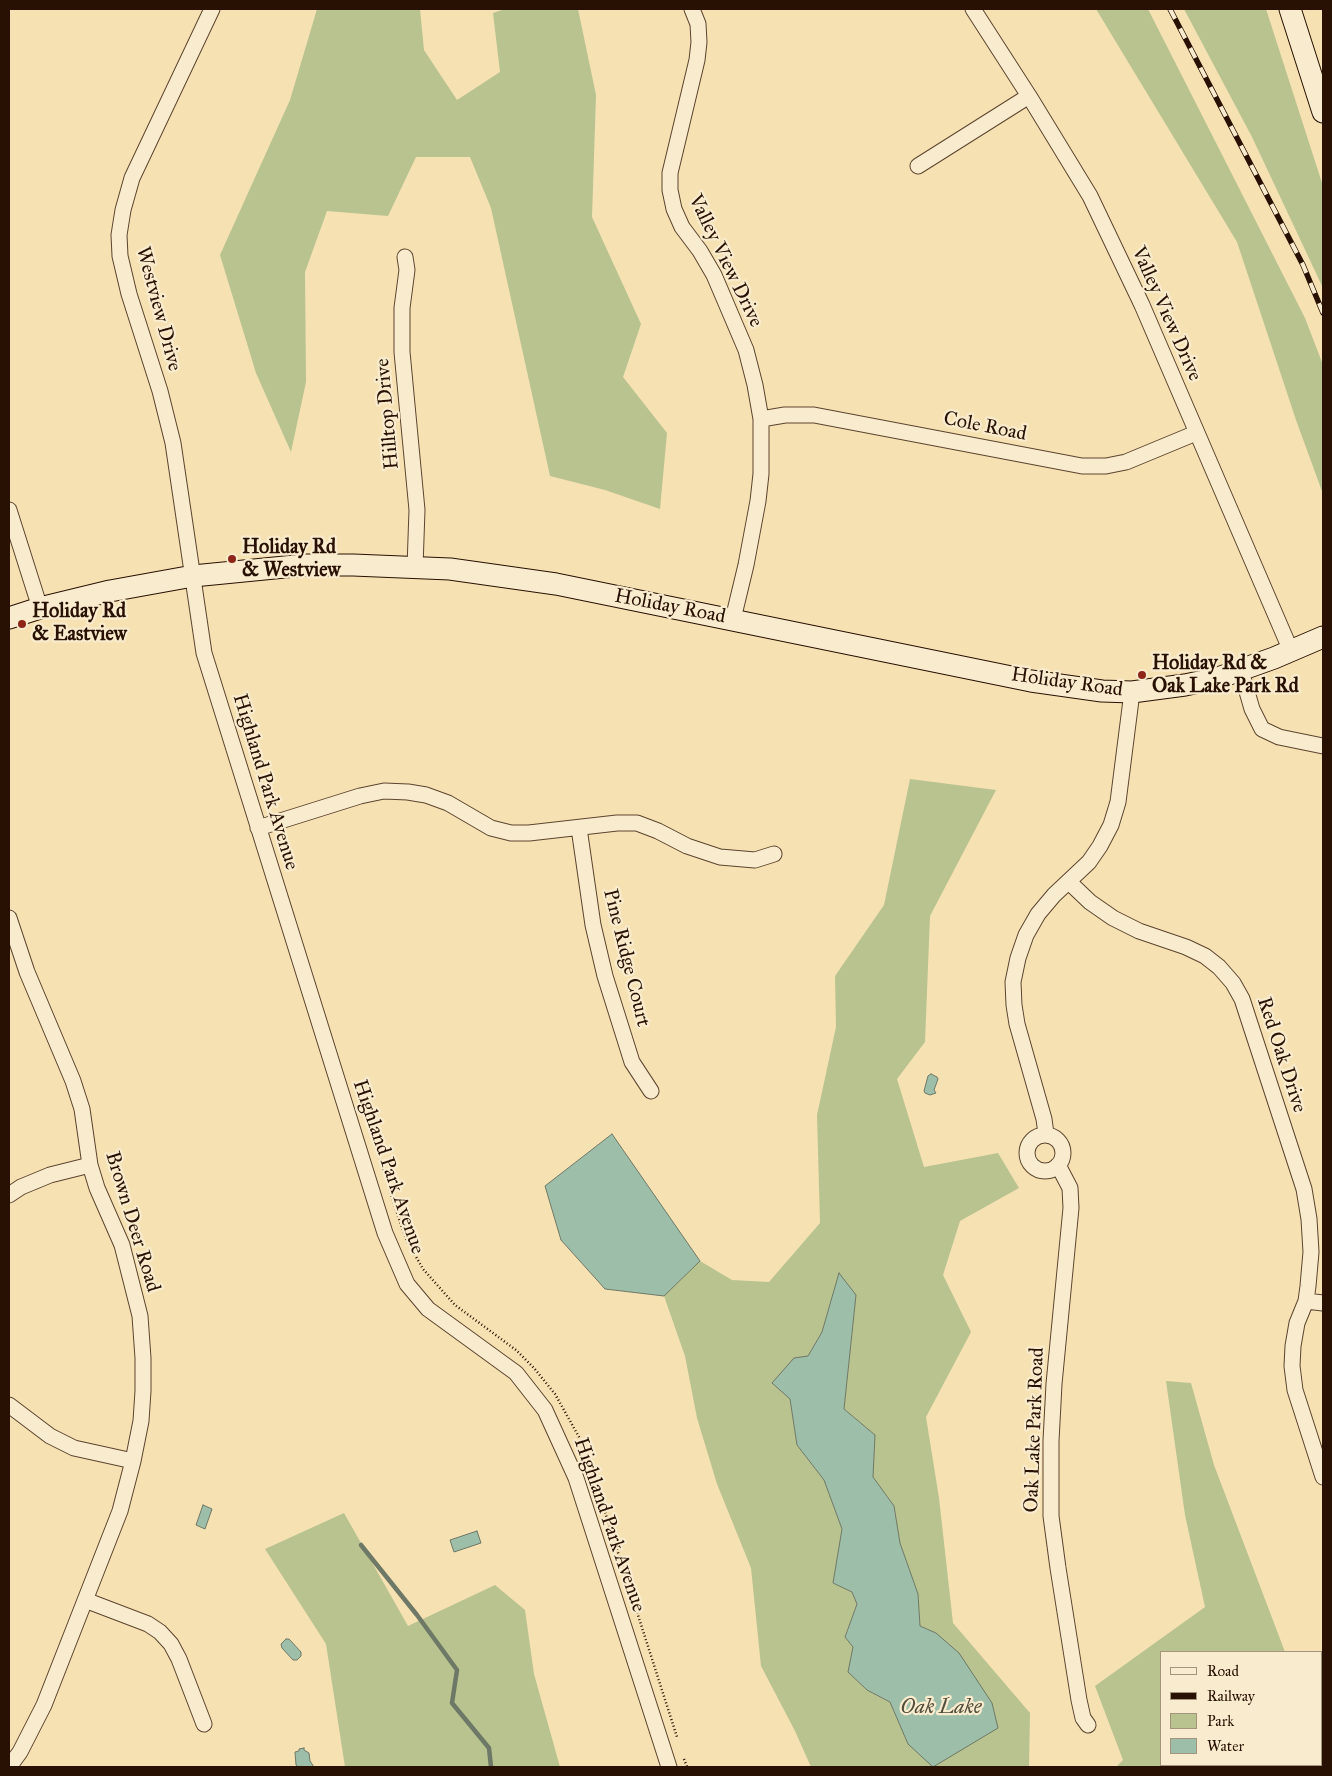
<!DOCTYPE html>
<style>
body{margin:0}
#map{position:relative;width:1332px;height:1776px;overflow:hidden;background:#f6e1b3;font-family:"IM FELL Great Primer",serif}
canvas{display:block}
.frame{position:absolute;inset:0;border:10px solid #281002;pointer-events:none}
.legend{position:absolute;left:1160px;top:1651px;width:162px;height:115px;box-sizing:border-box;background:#f9ecce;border:1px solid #a5947c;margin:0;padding:6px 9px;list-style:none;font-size:15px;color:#281002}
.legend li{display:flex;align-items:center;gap:10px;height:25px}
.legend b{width:25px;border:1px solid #a5947c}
</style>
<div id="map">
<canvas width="1332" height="1776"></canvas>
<div class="frame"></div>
<ul class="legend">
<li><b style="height:6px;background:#f9ecce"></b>Road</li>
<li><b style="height:6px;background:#281002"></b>Railway</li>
<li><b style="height:14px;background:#b8c38f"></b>Park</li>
<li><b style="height:14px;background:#9dbea8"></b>Water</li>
</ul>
</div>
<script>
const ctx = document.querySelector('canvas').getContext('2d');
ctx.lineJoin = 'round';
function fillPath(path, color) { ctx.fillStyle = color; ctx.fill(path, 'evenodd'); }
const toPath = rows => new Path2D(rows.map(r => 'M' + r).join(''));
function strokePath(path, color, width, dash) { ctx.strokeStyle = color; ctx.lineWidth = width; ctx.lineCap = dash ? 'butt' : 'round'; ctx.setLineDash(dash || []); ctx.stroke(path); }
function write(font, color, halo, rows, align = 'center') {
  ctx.font = font + ' "IM FELL Great Primer",serif'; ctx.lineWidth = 4.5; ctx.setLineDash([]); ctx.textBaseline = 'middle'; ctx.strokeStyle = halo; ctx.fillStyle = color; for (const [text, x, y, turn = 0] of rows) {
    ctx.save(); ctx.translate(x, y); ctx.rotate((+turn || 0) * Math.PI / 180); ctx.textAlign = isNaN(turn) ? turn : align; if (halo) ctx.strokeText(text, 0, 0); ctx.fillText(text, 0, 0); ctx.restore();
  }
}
fillPath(toPath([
 [317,9,420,9,424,50,457,100,500,72,493,13,505,9,578,9,596,95,592,217,641,324,623,377,667,433,660,509,605,490,550,476,491,208,470,157,416,157,388,216,327,211,305,272,306,382,291,452,256,373,220,255,290,100],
 [1096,9,1148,9,1305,318,1323,365,1323,494,1296,420,1237,242],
 [1184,9,1266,9,1323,186,1323,288,1252,137],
 [910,779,996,790,930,916,925,1042,897,1079,924,1167,998,1153,1019,1188,960,1221,943,1275,971,1332,926,1417,939,1498,953,1623,1030,1713,1029,1767,811,1767,795,1731,761,1666,751,1568,717,1484,697,1418,685,1356,664,1296,700,1261,732,1280,769,1282,820,1223,817,1115,836,1027,835,976,884,905],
 [839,1274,856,1295,844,1409,875,1435,873,1477,894,1506,900,1543,918,1594,920,1626,936,1633,908,1744,890,1702,867,1690,848,1672,853,1647,845,1636,857,1604,852,1592,833,1583,842,1529,824,1480,797,1445,790,1399,808,1356,822,1332],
 [1166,1381,1191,1383,1214,1465,1285,1652,1161,1652,1161,1765,1259,1765,1254,1767,1116,1767,1123,1760,1095,1686,1205,1607,1185,1515],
 [344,1513,408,1626,495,1585,525,1610,534,1674,560,1767,345,1767,326,1644,265,1549]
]), '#b8c38f');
const water = toPath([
 [931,1074,937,1077,938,1079,934,1090,936,1093,930,1095,925,1093,924,1091,928,1076,931,1074],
 [612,1134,700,1261,664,1296,605,1289,561,1240,545,1186,612,1134],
 [839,1273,856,1295,844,1409,875,1435,873,1477,894,1506,900,1543,918,1594,920,1626,936,1633,959,1653,992,1703,998,1728,933,1767,908,1744,890,1702,867,1690,848,1672,853,1647,845,1637,857,1604,852,1592,833,1583,842,1529,824,1480,797,1445,790,1399,772,1383,794,1358,808,1356,822,1332,839,1273],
 [203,1505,212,1509,205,1529,196,1525,203,1505],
 [477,1531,481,1543,454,1552,450,1540,477,1531],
 [286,1639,289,1639,301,1652,301,1656,297,1660,293,1660,282,1648,281,1644,286,1639],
 [304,1748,304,1750,309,1753,310,1761,314,1767,298,1767,296,1765,295,1752,299,1751,299,1749,304,1748]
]);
fillPath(water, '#9dbea8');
strokePath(water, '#6e7866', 1);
strokePath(toPath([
 [361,1545,417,1615,457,1670,452,1703,489,1748,491,1767]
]), '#6e7866', 4.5);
const street = toPath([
 [212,9,132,178,123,210,119,235,120,256,129,294,160,391,173,443,204,653,385,1233,407,1284,428,1309,516,1373,545,1410,576,1478,669,1767],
 [692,9,698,24,699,42,697,60,670,173,670,190,674,209,682,227,700,251,714,275,746,350,755,385,761,419,761,474,758,501,746,565,733,619],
 [973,9,1029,96,1090,196,1142,305,1291,651],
 [918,166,1029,96],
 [405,257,407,270,402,308,402,352,417,510,415,567],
 [761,419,785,415,814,415,1082,466,1106,466,1126,462,1196,433],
 [9,510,40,608],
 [1241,671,1252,709,1262,729,1279,737,1323,746],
 [258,828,360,796,384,791,408,792,426,795,448,803,491,828,511,833,529,833,617,823,637,823,658,831,687,846,720,857,755,860,774,854],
 [579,828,593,925,605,976,632,1062,651,1091],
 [1069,882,1090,902,1113,918,1139,931,1186,947,1205,956,1219,967,1233,983,1242,999,1304,1189,1309,1219,1311,1252,1308,1286,1306,1301,1297,1323,1293,1346,1292,1366,1295,1390,1323,1477],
 [9,918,27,972,73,1081,82,1109,90,1165,97,1188,122,1245,140,1316,143,1358,143,1391,141,1421,133,1461,120,1511,44,1705,20,1752,9,1767],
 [1046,1134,1044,1119,1017,1024,1014,1005,1013,982,1018,958,1026,935,1038,914,1054,895,1089,862,1100,846,1111,825,1118,802,1132,692],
 '1027 1153a18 18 0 1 1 36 0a18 18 0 1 1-36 0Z',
 [1058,1165,1070,1188,1071,1208,1054,1384,1051,1441,1051,1516,1058,1568,1079,1700,1083,1718,1088,1725],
 [9,1195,21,1187,50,1175,90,1165],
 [1306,1301,1323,1303],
 [9,1405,50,1436,74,1448,133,1461],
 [85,1600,148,1624,160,1632,171,1644,179,1659,204,1724]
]);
const secondary = toPath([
 [1290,9,1323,112],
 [9,618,40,608,110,591,193,576,305,565,353,565,450,569,556,584,1031,681,1102,691,1132,692,1185,685,1218,678,1274,658,1323,637]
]);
strokePath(street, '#5c442e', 17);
strokePath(secondary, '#281002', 23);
strokePath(toPath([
 [364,1109,399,1219,407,1241,423,1269,455,1305,516,1350,534,1368,555,1394,579,1437,590,1465,677,1737],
 [684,1759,687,1767]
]), '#281002', 2.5, [1, 2.5]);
strokePath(street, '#f9ecce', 15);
strokePath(secondary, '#f9ecce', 21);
const rail = toPath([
 [1170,9,1303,265,1323,313]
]);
strokePath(rail, '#281002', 5.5);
strokePath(rail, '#f9ecce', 4, [11]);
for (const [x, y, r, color] of [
 [232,559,5,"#8f2418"],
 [22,624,5,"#8f2418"],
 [1142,675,5,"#8f2418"]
]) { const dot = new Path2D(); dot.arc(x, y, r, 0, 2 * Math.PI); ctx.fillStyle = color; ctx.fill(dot); strokePath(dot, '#f9ecce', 2); }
write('20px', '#281002', '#f9ecce', [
 ["Valley View Drive",725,261,64],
 ["Westview Drive",158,309,75],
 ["Valley View Drive",1166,314,66],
 ["Hilltop Drive",388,414,-95],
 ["Cole Road",985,427,11],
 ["Holiday Road",670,607,11],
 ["Holiday Road",1067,683,8],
 ["Highland Park Avenue",265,782,73],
 ["Pine Ridge Court",626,958,76],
 ["Red Oak Drive",1281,1055,72],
 ["Highland Park Avenue",388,1167,71],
 ["Brown Deer Road",132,1222,73],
 ["Oak Lake Park Road",1035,1430,-88],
 ["Highland Park Avenue",609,1525,71]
]);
write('bold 20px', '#281002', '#f9ecce', [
 ["Holiday Rd",242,548],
 ["& Westview",242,571],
 ["Holiday Rd",32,612],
 ["& Eastview",32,635],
 ["Holiday Rd &",1152,664],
 ["Oak Lake Park Rd",1152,687]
], 'left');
write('italic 21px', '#514d3c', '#f9ecce', [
 ["Oak Lake",941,1708]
]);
</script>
